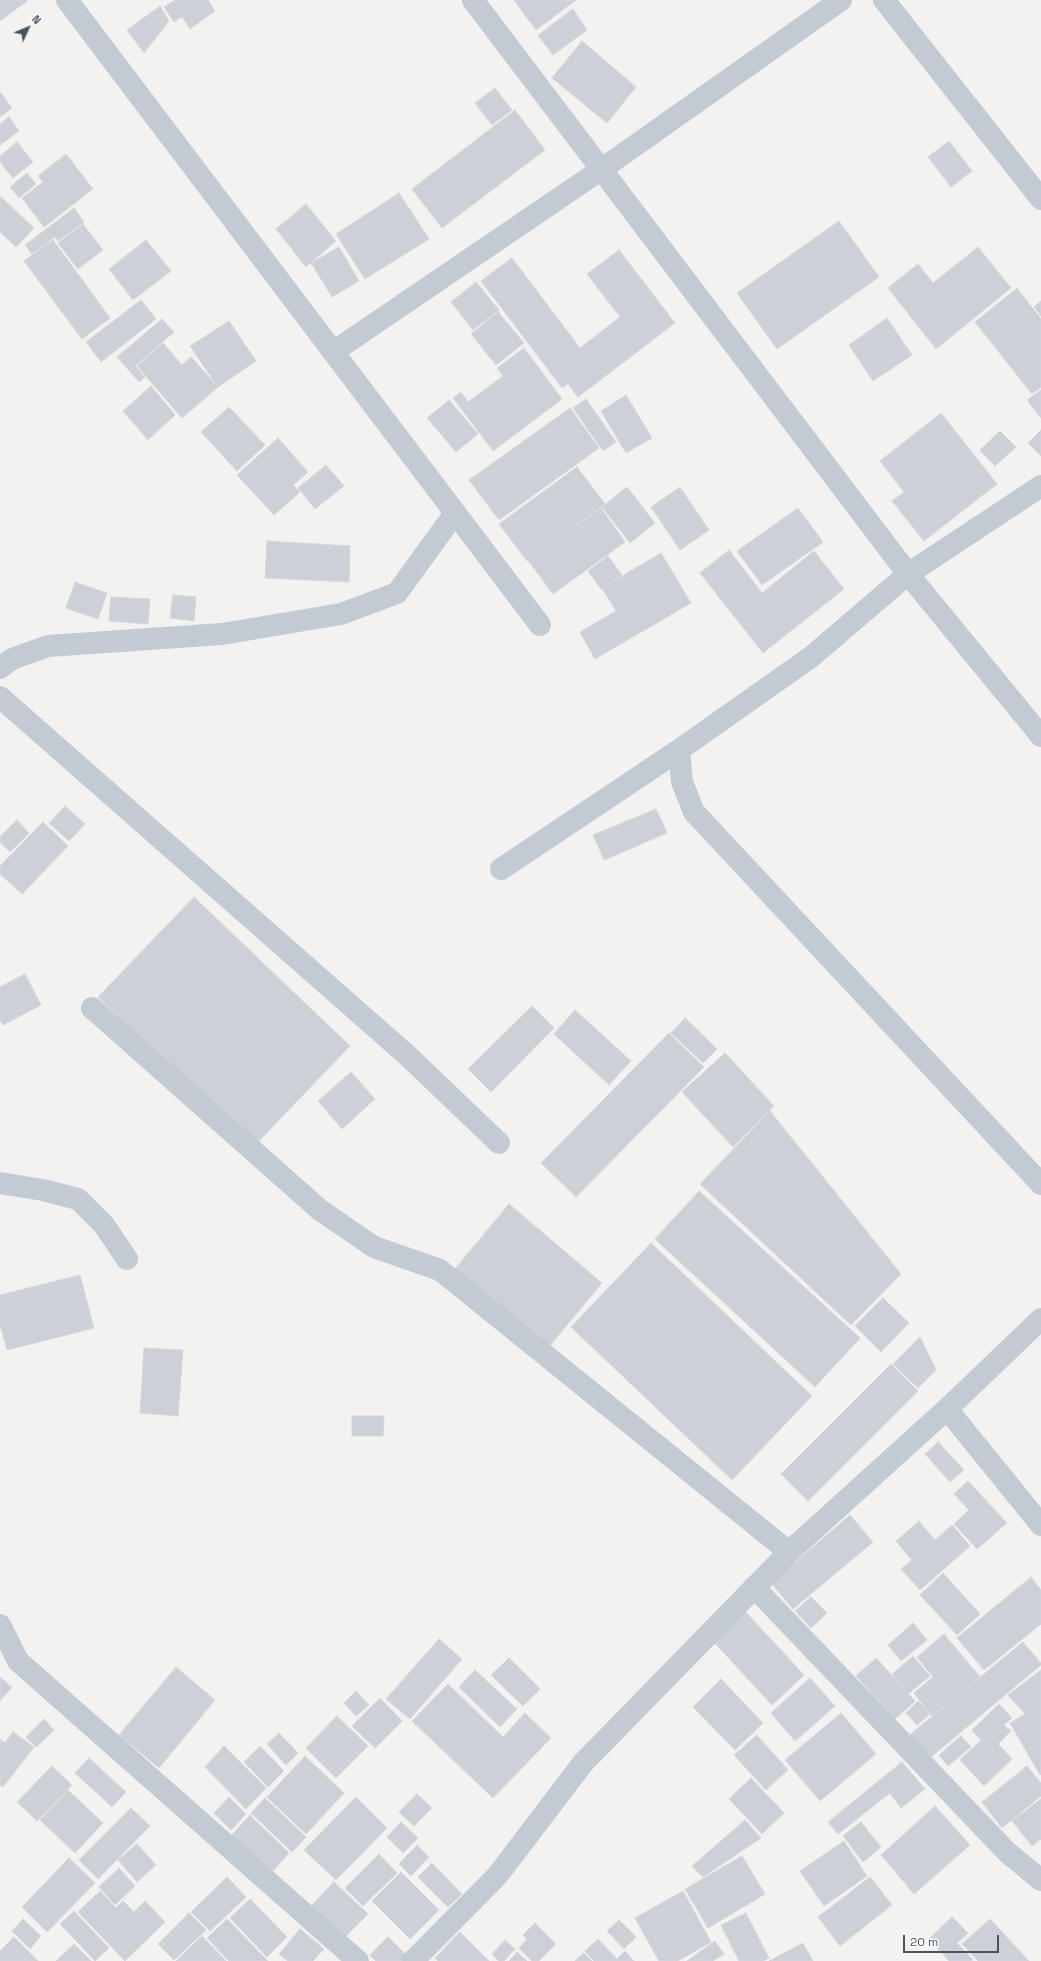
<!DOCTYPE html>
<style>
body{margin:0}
#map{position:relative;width:1041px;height:1961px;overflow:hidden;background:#f4f2f1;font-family:"Space Grotesk",sans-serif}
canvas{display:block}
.north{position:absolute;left:8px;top:8px;width:40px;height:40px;-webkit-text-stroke:3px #fff;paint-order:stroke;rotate:46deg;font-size:11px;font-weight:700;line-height:16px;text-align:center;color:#485260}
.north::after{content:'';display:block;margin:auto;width:14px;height:18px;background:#485260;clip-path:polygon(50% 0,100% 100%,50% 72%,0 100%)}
.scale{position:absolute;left:903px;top:1935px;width:96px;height:18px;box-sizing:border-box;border:2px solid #485260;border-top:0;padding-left:5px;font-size:12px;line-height:14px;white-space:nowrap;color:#485260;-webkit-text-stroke:3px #fff;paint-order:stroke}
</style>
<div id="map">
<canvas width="1041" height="1961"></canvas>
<div class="north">N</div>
<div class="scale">20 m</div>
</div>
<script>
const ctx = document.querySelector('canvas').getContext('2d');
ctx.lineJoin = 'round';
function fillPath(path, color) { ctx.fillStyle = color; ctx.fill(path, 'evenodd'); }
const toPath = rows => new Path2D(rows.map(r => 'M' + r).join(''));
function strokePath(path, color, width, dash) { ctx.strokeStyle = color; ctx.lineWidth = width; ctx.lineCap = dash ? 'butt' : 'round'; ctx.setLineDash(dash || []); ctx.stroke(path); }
const building = toPath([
 [0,0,26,0,27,1,0,21,0,0],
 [175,0,208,0,215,11,190,29,182,17,174,22,164,7,175,0],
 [514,0,576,0,536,30,514,0],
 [160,6,169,21,144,53,127,30,160,6],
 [573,9,587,30,553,55,538,35,573,9],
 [582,41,636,87,607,123,552,78,582,41],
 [495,88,512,110,492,125,475,103,495,88],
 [0,92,12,108,0,117,0,92],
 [515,110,545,150,442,228,412,189,515,110],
 [9,117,19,131,0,145,0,124,9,117],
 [949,141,972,171,951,187,928,157,949,141],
 [17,142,33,162,13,178,0,162,0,156,17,142],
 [66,154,93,189,44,227,22,198,43,182,38,176,66,154],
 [27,173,36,184,19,198,10,187,27,173],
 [399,193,429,239,365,279,336,234,399,193],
 [0,196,34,228,16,247,0,232,0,196],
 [306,204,336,241,306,267,276,229,306,204],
 [74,208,84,222,58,241,55,237,32,254,25,245,74,208],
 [839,221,879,277,777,349,737,293,839,221],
 [83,224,103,250,78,269,58,243,83,224],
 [53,240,110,318,82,339,24,261,53,240],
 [146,240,171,271,133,300,109,269,146,240],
 [339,247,359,281,332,297,311,263,339,247],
 [978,247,1011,288,936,349,888,288,918,264,933,283,978,247],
 [619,250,675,323,578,397,568,384,562,388,481,281,512,258,580,348,620,317,587,274,619,250],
 [476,282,499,310,473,330,451,302,476,282],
 [1017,288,1041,319,1041,387,1032,394,975,322,1017,288],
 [141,300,156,319,101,362,86,342,141,300],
 [1041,301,1041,316,1034,307,1041,301],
 [498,312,524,343,496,365,471,334,498,312],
 [887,318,912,355,873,381,849,345,887,318],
 [162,319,174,332,135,366,145,377,139,382,117,357,162,319],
 [229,321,256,361,218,387,190,346,229,321],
 [163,343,182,365,191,357,218,387,182,418,137,366,163,343],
 [524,348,562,399,493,451,453,398,461,392,468,402,503,376,497,368,524,348],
 [151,386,175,415,148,440,123,411,151,386],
 [1041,390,1041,418,1027,400,1041,390],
 [626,395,652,438,626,453,601,411,626,395],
 [586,399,616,442,603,451,573,408,586,399],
 [449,400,478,434,456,452,427,418,449,400],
 [229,407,265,445,237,471,201,432,229,407],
 [570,408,599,448,499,520,469,480,570,408],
 [941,413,997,484,924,541,892,501,904,492,880,461,941,413],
 [1041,430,1041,456,1028,443,1041,430],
 [1000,431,1016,447,995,466,980,450,1000,431],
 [278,438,308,472,293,485,300,492,274,515,237,475,278,438],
 [326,465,344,486,315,509,298,488,326,465],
 [577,467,605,504,527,561,499,524,577,467],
 [627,487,655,523,630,543,602,507,627,487],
 [680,487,709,530,680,550,651,507,680,487],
 [601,508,625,542,553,594,528,560,601,508],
 [798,508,823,542,762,585,737,551,798,508],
 [267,541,350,546,349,582,265,578,267,541],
 [729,550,762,593,814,551,844,589,763,653,700,573,729,550],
 [661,553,691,603,595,659,580,632,616,611,602,588,661,553],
 [608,556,622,575,601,589,588,571,608,556],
 [75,582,107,593,98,619,66,608,75,582],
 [173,595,196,597,194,621,170,618,173,595],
 [111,597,150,599,148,624,109,621,111,597],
 [65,806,85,824,69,841,49,823,65,806],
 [656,809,667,833,604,860,593,835,656,809],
 [17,820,29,833,10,852,0,842,0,837,17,820],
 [43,822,68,846,22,894,0,874,0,866,43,822],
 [194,897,350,1046,254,1146,98,997,194,897],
 [25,974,41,1005,3,1025,0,1020,0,987,25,974],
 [532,1006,554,1028,491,1092,468,1069,532,1006],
 [575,1010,631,1061,609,1085,554,1034,575,1010],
 [685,1018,717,1049,703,1063,671,1033,685,1018],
 [669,1033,704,1067,576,1197,541,1163,669,1033],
 [725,1053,774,1106,733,1147,682,1092,725,1053],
 [351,1072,375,1099,342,1129,318,1101,351,1072],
 [770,1111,901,1274,851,1325,700,1184,770,1111],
 [699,1191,860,1338,815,1387,655,1239,699,1191],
 [509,1204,602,1283,547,1349,454,1270,509,1204],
 [651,1243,812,1396,732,1480,571,1327,651,1243],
 [80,1275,94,1328,7,1350,0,1325,0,1295,80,1275],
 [883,1298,909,1323,881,1352,855,1326,883,1298],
 [920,1337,936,1370,918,1388,893,1364,920,1337],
 [144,1348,183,1350,178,1416,140,1413,144,1348],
 [891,1364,918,1391,808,1501,781,1474,891,1364],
 [352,1416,384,1416,383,1436,352,1436,352,1416],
 [938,1442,964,1470,950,1482,925,1454,938,1442],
 [968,1481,1007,1523,977,1549,954,1524,969,1510,954,1494,968,1481],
 [850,1515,873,1542,793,1609,771,1583,850,1515],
 [919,1521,935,1540,952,1525,970,1546,920,1590,901,1569,912,1560,896,1541,919,1521],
 [943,1573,980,1614,957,1635,920,1595,943,1573],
 [1031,1577,1041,1590,1041,1624,984,1670,957,1638,1031,1577],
 [811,1597,827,1613,811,1628,795,1611,811,1597],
 [743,1609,804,1675,772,1705,711,1639,743,1609],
 [913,1623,927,1640,901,1661,888,1645,913,1623],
 [944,1634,980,1677,932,1716,914,1693,933,1677,917,1657,944,1634],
 [439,1639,462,1659,410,1719,386,1699,439,1639],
 [1023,1642,1041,1663,1041,1665,925,1762,906,1738,1023,1642],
 [913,1656,930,1676,908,1694,892,1674,913,1656],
 [509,1658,540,1689,523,1706,491,1675,509,1658],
 [876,1658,915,1701,895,1719,856,1676,876,1658],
 [176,1667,215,1700,159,1768,119,1735,176,1667],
 [475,1670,517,1709,500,1727,459,1687,475,1670],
 [1041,1670,1041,1774,1040,1775,1010,1723,1025,1714,1008,1695,1041,1670],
 [0,1677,12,1687,0,1701,0,1677],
 [810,1678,835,1706,795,1741,771,1713,810,1678],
 [721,1679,763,1723,735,1750,693,1707,721,1679],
 [448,1684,503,1737,525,1713,551,1738,493,1798,412,1721,448,1684],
 [356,1691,369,1705,356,1716,344,1703,356,1691],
 [380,1698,402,1721,375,1748,352,1726,380,1698],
 [918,1701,930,1714,917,1725,906,1713,918,1701],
 [999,1704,1012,1718,1004,1725,1011,1731,998,1744,1012,1759,984,1786,960,1760,981,1740,972,1730,999,1704],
 [841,1713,876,1754,820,1801,785,1760,841,1713],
 [337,1716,368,1746,336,1778,306,1748,337,1716],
 [44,1719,54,1730,36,1747,26,1737,44,1719],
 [13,1732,34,1747,3,1787,0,1785,0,1739,5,1743,13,1732],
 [279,1733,298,1753,286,1765,267,1744,279,1733],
 [757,1735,788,1770,766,1790,734,1755,757,1735],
 [961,1736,971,1747,948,1766,939,1755,961,1736],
 [224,1746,266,1788,246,1809,205,1767,224,1746],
 [260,1746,284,1771,268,1787,244,1762,260,1746],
 [305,1756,344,1793,306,1834,267,1797,305,1756],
 [89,1758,126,1792,112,1807,75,1773,89,1758],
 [902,1762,925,1789,901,1808,890,1793,838,1834,828,1822,902,1762],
 [52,1766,72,1785,37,1821,17,1802,52,1766],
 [1027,1766,1041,1783,1041,1796,1002,1828,982,1802,1027,1766],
 [751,1778,784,1813,762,1834,729,1799,751,1778],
 [68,1790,103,1823,75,1853,40,1820,68,1790],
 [417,1794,432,1808,414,1826,399,1812,417,1794],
 [229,1797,246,1814,231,1830,214,1813,229,1797],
 [356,1797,387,1828,336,1880,304,1850,356,1797],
 [265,1798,306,1837,292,1852,251,1813,265,1798],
 [1041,1799,1041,1839,1032,1846,1012,1821,1041,1799],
 [935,1806,970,1845,914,1894,881,1855,935,1806],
 [131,1808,150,1826,98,1879,79,1860,131,1808],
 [250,1815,289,1853,270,1874,231,1836,250,1815],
 [745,1820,761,1838,703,1877,692,1866,745,1820],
 [401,1822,418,1838,403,1853,387,1837,401,1822],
 [861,1822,881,1847,863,1862,843,1836,861,1822],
 [844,1841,867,1876,824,1906,800,1871,844,1841],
 [137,1844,156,1865,137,1882,118,1860,137,1844],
 [417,1845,429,1857,411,1876,399,1864,417,1845],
 [379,1854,397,1873,363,1906,345,1888,379,1854],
 [742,1856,765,1894,708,1928,685,1889,742,1856],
 [69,1858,95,1883,47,1932,22,1907,69,1858],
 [432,1863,462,1894,448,1907,418,1877,432,1863],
 [119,1868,135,1886,115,1905,99,1887,119,1868],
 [401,1872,439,1910,410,1939,372,1901,401,1872],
 [227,1877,246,1897,210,1931,191,1912,227,1877],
 [870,1877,892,1905,840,1946,818,1917,870,1877],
 [334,1882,368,1914,343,1939,309,1908,334,1882],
 [100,1891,116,1908,123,1901,134,1912,145,1901,165,1922,125,1961,78,1912,100,1891],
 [683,1891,711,1942,678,1961,659,1961,635,1918,683,1891],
 [250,1899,287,1937,267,1957,230,1918,250,1899],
 [74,1911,109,1948,95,1961,60,1924,74,1911],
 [189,1913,206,1930,174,1960,158,1944,189,1913],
 [746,1913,769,1958,763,1961,739,1961,721,1925,746,1913],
 [952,1917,968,1933,957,1943,973,1960,971,1961,949,1961,929,1939,952,1917],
 [23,1919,41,1936,30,1949,12,1931,23,1919],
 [227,1919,268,1961,229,1961,207,1938,227,1919],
 [990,1919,1029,1961,978,1961,962,1944,990,1919],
 [619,1920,636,1937,624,1949,607,1931,619,1920],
 [535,1923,556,1944,539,1961,532,1961,519,1948,527,1939,523,1935,535,1923],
 [300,1929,324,1949,313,1961,288,1961,279,1954,300,1929],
 [460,1932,489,1961,438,1961,435,1958,460,1932],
 [202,1936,226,1961,176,1961,202,1936],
 [14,1937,38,1961,0,1961,0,1951,14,1937],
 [388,1937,409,1958,406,1961,376,1961,370,1955,388,1937],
 [598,1939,617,1959,625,1951,634,1961,594,1961,585,1951,598,1939],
 [505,1940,515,1949,504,1961,499,1961,492,1954,505,1940],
 [715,1941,724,1954,713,1961,687,1961,715,1941],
 [803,1943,813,1961,769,1961,803,1943],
 [74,1944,91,1961,56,1961,74,1944],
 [517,1952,527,1961,509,1961,517,1952],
 [584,1953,592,1961,575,1961,584,1953]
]);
fillPath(building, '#cdd0d7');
strokePath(building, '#d5d7dd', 1);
strokePath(toPath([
 [67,0,540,625],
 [473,0,908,574,1041,736],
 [884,0,1041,199],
 [333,352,602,169,841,0],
 [1041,486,908,574,811,657,679,750,682,782,694,812,1041,1184],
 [0,668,12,659,48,646,222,634,341,614,397,593,455,513],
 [0,697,408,1056,499,1143],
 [501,869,679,750],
 [92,1008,320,1210,374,1247,440,1270,789,1552],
 [0,1183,43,1190,78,1199,104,1225,127,1259],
 [947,1409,1041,1525],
 [754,1587,1007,1852,1041,1880],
 [0,1625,18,1661,358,1961],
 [413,1961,497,1876,583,1763,789,1552,947,1409,1041,1319]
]), '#c2cad3', 22);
</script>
